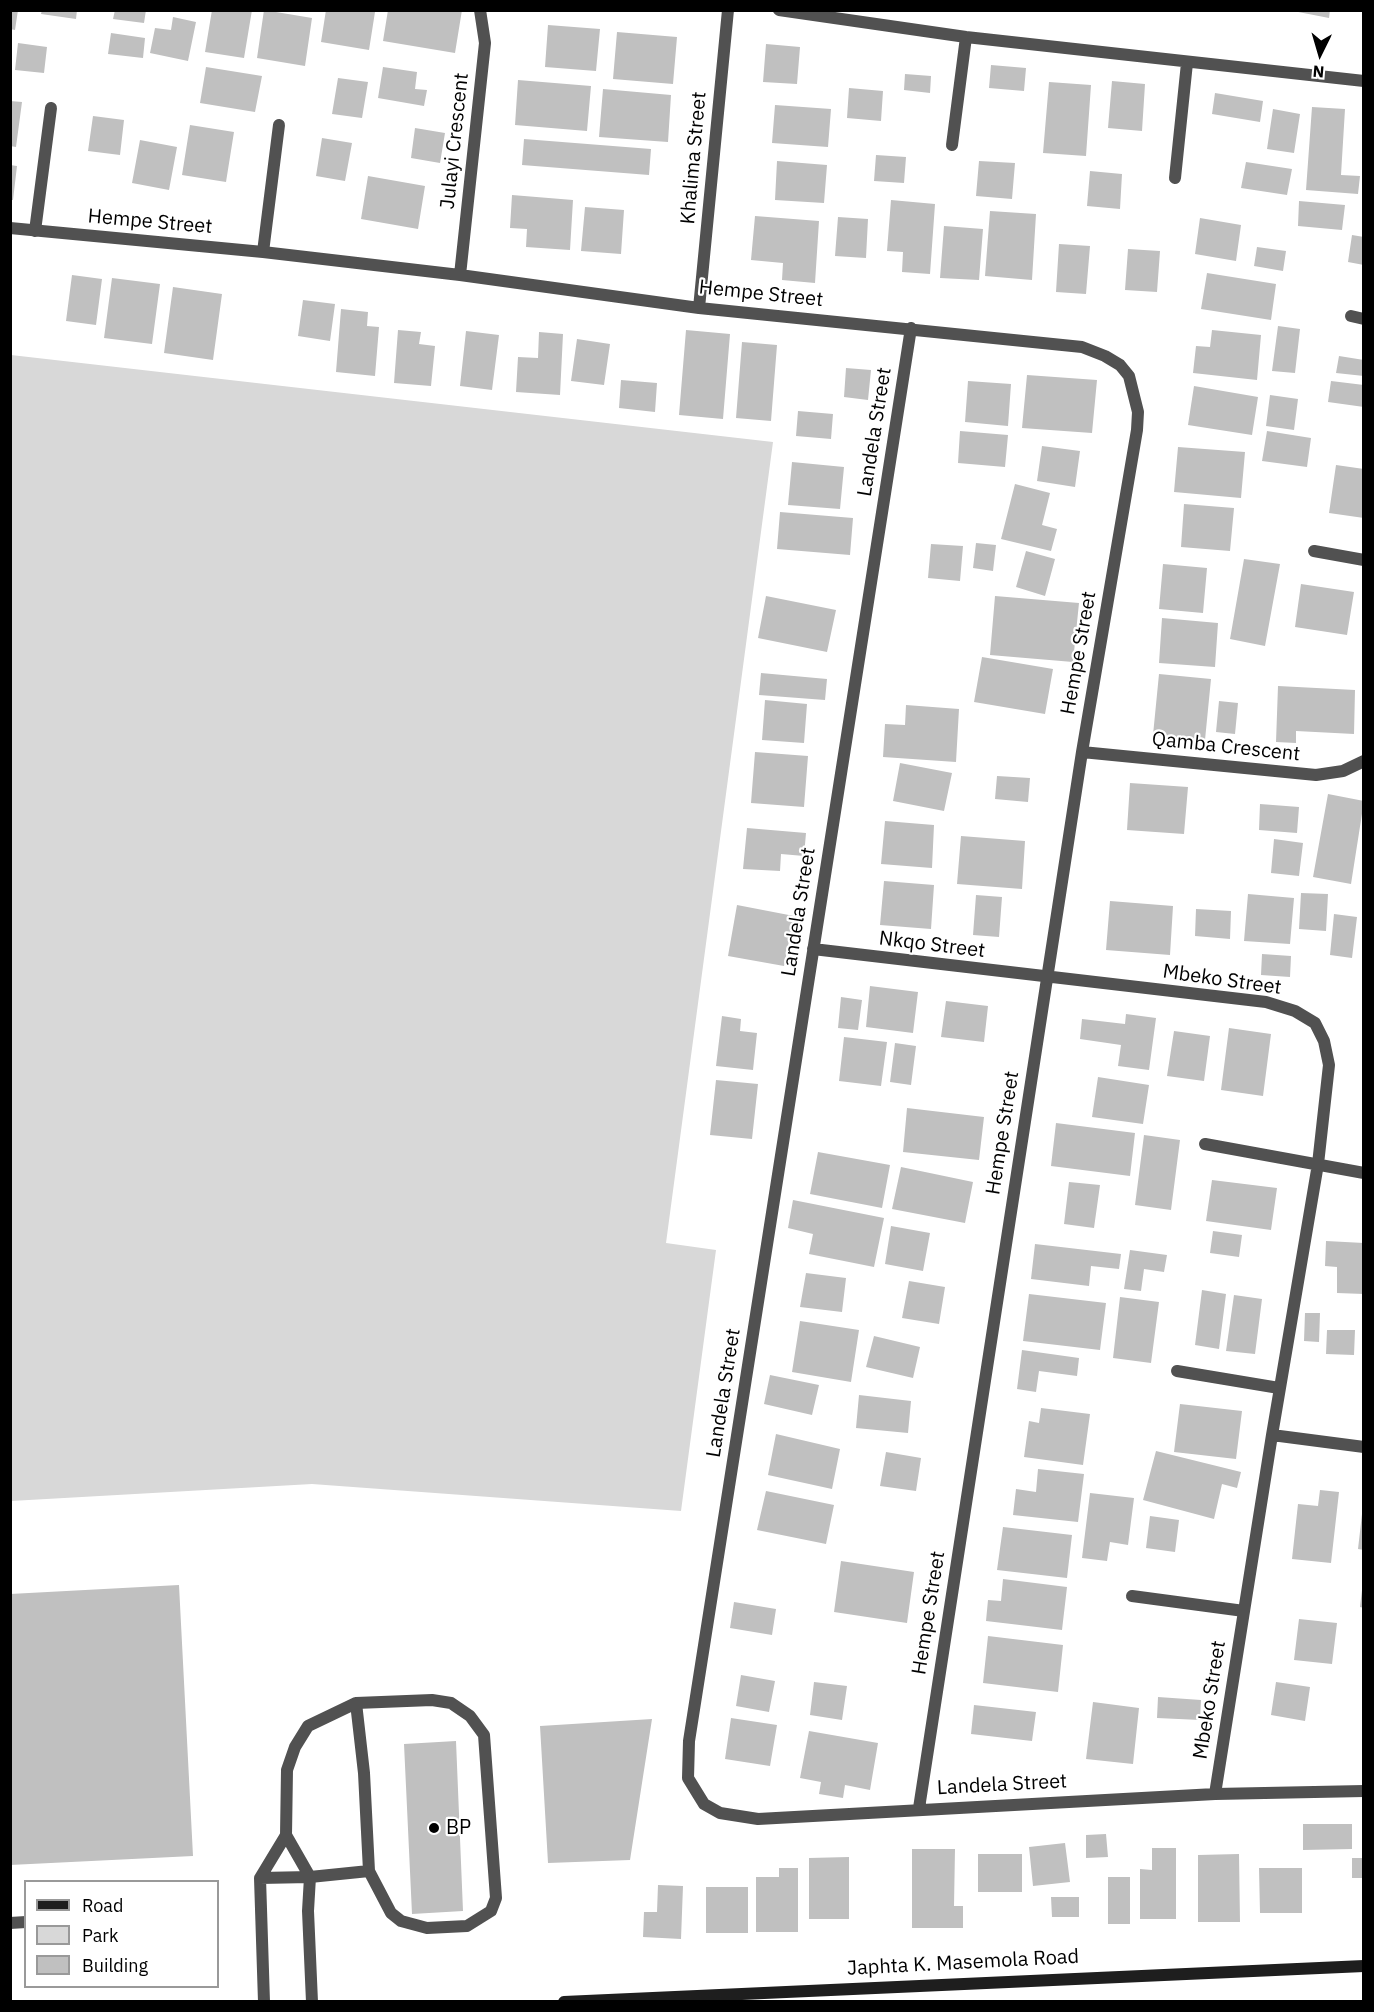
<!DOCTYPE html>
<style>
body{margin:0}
#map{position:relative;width:1374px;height:2012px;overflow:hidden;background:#fff;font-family:"IBM Plex Sans",sans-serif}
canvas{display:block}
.frame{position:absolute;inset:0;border:12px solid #000;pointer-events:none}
.legend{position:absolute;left:24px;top:1880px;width:195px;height:108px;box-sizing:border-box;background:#fff;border:2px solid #999;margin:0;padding:8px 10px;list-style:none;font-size:18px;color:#000}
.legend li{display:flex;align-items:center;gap:12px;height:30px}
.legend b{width:30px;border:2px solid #999}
.north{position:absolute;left:1290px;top:24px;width:60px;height:60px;-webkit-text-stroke:4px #fff;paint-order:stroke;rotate:185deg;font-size:16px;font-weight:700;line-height:24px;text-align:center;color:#000}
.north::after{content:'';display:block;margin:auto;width:21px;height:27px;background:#000;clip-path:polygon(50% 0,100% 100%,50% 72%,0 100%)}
</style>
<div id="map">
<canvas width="1374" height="2012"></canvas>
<div class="frame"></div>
<ul class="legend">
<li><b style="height:8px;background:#1e1e1e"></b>Road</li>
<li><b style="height:16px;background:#d8d8d8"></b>Park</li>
<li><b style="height:16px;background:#c0c0c0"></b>Building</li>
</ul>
<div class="north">N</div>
</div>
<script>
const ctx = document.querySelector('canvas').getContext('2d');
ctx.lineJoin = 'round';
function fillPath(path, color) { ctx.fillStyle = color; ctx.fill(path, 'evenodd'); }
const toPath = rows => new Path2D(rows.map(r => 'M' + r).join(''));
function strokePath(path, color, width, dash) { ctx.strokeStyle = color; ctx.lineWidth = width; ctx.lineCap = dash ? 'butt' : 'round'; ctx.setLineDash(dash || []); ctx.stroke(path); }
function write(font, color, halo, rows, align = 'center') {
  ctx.font = font + ' "IBM Plex Sans",sans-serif'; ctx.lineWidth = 4.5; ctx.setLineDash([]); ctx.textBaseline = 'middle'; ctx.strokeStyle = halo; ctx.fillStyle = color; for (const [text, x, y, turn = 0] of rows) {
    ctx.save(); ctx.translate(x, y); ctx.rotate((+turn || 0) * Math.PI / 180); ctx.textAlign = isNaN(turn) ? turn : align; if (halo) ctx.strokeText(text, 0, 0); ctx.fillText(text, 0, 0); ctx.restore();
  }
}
fillPath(toPath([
 [11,355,773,442,666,1243,716,1250,681,1511,312,1484,11,1501]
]), '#d8d8d8');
fillPath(toPath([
 [10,10,18,10,15,30,10,29],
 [42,10,77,10,76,19,41,14],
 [115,10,146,10,144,23,113,19],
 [212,10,252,10,244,58,205,52],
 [264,10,312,18,305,66,257,58],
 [326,10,375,12,369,50,321,42],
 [388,10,462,10,455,53,383,41],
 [1288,10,1330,10,1329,18],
 [173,17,196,22,188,61,150,53,155,28,171,30],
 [548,25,600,29,596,71,545,67],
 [617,32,677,37,673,84,613,79],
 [111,33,145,38,143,58,108,54],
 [18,43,47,47,44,73,15,70],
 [766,44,800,47,797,84,763,82],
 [991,65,1026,68,1024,91,989,88],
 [206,67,262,76,255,112,200,103],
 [383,67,417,72,415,89,427,90,424,106,378,98],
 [905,74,931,76,930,93,904,90],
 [338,78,368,82,362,118,332,114],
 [518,80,591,86,587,131,515,125],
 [1112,81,1145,84,1142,131,1108,128],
 [1049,82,1091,85,1086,156,1043,153],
 [849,88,883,91,881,121,847,118],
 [603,89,671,95,668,142,599,137],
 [1215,93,1263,101,1260,122,1212,114],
 [10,101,22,102,16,147,10,146],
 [775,105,831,109,828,147,772,143],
 [1312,107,1345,109,1341,175,1360,176,1358,194,1306,190],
 [1273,109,1300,114,1294,153,1267,149],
 [93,116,124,120,120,155,88,151],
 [190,125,234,132,226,182,182,175],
 [415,128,445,133,440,163,411,158],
 [322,138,352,143,345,181,316,176],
 [524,139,651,149,649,175,522,165],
 [140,140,177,147,169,190,132,183],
 [876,155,906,157,904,183,874,181],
 [777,161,827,165,824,203,775,200],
 [979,161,1015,163,1012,199,976,196],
 [1246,162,1292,169,1287,195,1241,188],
 [10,165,17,166,13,200,10,200],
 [1090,171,1122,174,1120,209,1087,206],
 [368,176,425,186,418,229,361,219],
 [512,195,573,200,570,250,526,247,527,229,510,228],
 [891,200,935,204,930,274,902,272,903,252,887,251],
 [1299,201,1345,205,1342,230,1298,226],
 [585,207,624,210,621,254,581,251],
 [990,211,1036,214,1032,280,985,276],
 [755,216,819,221,815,283,782,280,783,263,751,260],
 [838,217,868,219,866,258,835,256],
 [1200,218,1241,225,1236,261,1195,254],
 [944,226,983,229,979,280,940,278],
 [1352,235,1364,237,1364,265,1348,262],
 [1059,244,1090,246,1086,294,1056,292],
 [1257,247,1286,251,1283,271,1254,266],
 [1128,249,1160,251,1157,292,1125,290],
 [1207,273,1276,284,1271,320,1201,309],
 [72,275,102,279,96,325,66,321],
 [112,278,160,284,152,344,104,338],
 [173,287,222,294,213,360,164,353],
 [303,300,335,304,330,341,298,336],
 [341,309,368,312,367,326,379,327,375,376,336,372],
 [1278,326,1300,329,1295,373,1272,371],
 [398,330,421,332,419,344,435,346,431,386,394,383],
 [686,330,730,334,723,419,679,415],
 [1212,330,1261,335,1257,380,1193,373,1196,346,1210,347],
 [466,331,499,335,492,390,460,386],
 [539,332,563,334,560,395,516,392,518,357,538,358],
 [577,339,610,344,604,385,571,381],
 [742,342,777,345,771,421,736,418],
 [1339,356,1364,360,1364,376,1336,373],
 [846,368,871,370,868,400,844,397],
 [1027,375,1097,380,1092,433,1022,428],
 [621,380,657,383,655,412,619,408],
 [968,381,1011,384,1008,426,965,422],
 [1331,381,1364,385,1364,407,1328,402],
 [1194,386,1258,397,1252,435,1188,425],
 [1270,395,1298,399,1294,430,1266,426],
 [798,411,833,414,831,439,796,436],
 [960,431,1008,435,1005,467,958,463],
 [1267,431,1311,438,1307,467,1262,461],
 [1042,446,1080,451,1075,487,1037,481],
 [1178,447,1245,452,1241,498,1174,492],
 [792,462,844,467,840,509,788,505],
 [1336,465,1364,469,1364,518,1329,513],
 [1015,484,1050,493,1042,525,1057,529,1051,551,1001,539],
 [1184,504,1234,508,1230,551,1181,547],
 [780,512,853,518,850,555,777,549],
 [976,543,996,545,993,571,973,568],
 [931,544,963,546,960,581,928,578],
 [1026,551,1055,559,1045,596,1016,587],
 [1244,559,1280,564,1265,646,1230,639],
 [1163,564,1207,568,1203,613,1159,609],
 [1301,584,1354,592,1347,635,1295,627],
 [766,596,836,610,827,652,758,638],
 [995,596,1079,603,1073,662,990,655],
 [1162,618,1218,623,1215,667,1159,663],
 [982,657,1053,669,1045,714,974,702],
 [761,673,827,679,825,700,759,695],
 [1159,674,1211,679,1205,740,1153,735],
 [1278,686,1355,690,1354,734,1296,731,1296,743,1276,742],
 [765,700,807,704,804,743,762,740],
 [1219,701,1238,703,1235,734,1216,732],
 [906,705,959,709,956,762,883,757,885,724,905,725],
 [755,752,808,756,804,807,751,803],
 [900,763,952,773,944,811,893,801],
 [997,776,1030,778,1028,802,995,799],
 [1130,783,1188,787,1184,834,1127,830],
 [1328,794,1364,801,1351,884,1313,877],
 [1260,804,1299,807,1297,833,1259,830],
 [885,821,934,825,932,868,881,864],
 [747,828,806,833,804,856,781,854,780,871,743,869],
 [961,836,1025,841,1022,889,957,884],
 [1274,839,1303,843,1299,876,1271,873],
 [884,881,934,885,931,929,880,925],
 [1301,893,1328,894,1326,931,1299,929],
 [1248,894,1294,898,1290,944,1244,941],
 [976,895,1002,897,999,937,973,935],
 [1110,901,1173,906,1170,955,1106,950],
 [737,905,794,916,784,966,728,956],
 [1196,909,1231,911,1230,939,1195,936],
 [1334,914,1357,917,1352,958,1330,955],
 [1262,954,1291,956,1290,977,1261,975],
 [870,986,918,992,913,1033,866,1027],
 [841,997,862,1000,858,1030,838,1028],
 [946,1001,988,1006,984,1042,941,1037],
 [1126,1014,1156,1018,1149,1070,1118,1066,1121,1045,1080,1039,1082,1019,1125,1024],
 [722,1016,741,1019,740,1031,757,1033,753,1070,716,1066],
 [1229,1028,1271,1034,1263,1096,1221,1090],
 [1174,1031,1210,1036,1204,1081,1167,1076],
 [844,1037,887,1042,881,1086,839,1081],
 [895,1043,916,1046,911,1085,890,1082],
 [1098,1077,1149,1085,1143,1124,1092,1117],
 [716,1080,758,1084,752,1139,710,1135],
 [907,1108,984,1117,979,1160,903,1152],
 [1056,1123,1135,1133,1130,1176,1051,1166],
 [1144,1135,1180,1140,1171,1210,1135,1205],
 [818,1152,890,1165,882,1208,810,1194],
 [901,1167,973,1182,965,1223,892,1209],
 [1212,1180,1277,1188,1271,1230,1206,1221],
 [1069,1182,1100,1185,1094,1228,1064,1224],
 [793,1200,884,1218,874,1267,809,1254,813,1234,788,1228],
 [891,1226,930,1233,923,1271,885,1264],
 [1213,1231,1242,1235,1239,1257,1210,1253],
 [1326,1241,1364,1243,1364,1294,1337,1293,1337,1267,1325,1266],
 [1035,1244,1121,1254,1119,1269,1091,1266,1089,1286,1031,1279],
 [1130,1250,1167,1255,1164,1272,1144,1269,1141,1291,1124,1289],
 [806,1273,846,1278,842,1312,800,1307],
 [909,1281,945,1287,939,1324,902,1318],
 [1202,1290,1226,1294,1219,1349,1195,1345],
 [1029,1294,1106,1303,1100,1350,1023,1341],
 [1234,1295,1262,1299,1255,1354,1226,1351],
 [1120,1297,1159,1302,1151,1363,1113,1358],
 [1305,1313,1320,1313,1319,1342,1304,1341],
 [800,1321,859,1330,851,1382,792,1372],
 [1327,1330,1355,1330,1354,1355,1326,1354],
 [874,1336,920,1347,913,1378,866,1367],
 [1022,1350,1079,1358,1077,1376,1039,1371,1036,1392,1017,1389],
 [770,1375,819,1385,812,1415,764,1404],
 [859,1395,911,1401,908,1433,856,1428],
 [1180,1404,1242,1411,1236,1459,1174,1452],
 [1041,1408,1090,1414,1083,1465,1024,1457,1029,1421,1039,1423],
 [776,1434,840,1449,832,1489,768,1475],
 [1156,1451,1241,1472,1237,1488,1222,1484,1214,1519,1143,1500],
 [886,1452,921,1458,916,1491,880,1486],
 [1038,1469,1084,1474,1078,1522,1013,1515,1016,1489,1036,1492],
 [1320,1490,1339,1492,1331,1563,1292,1559,1298,1504,1318,1506],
 [766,1491,834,1505,826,1544,757,1530],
 [1090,1493,1134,1498,1128,1545,1110,1542,1107,1561,1082,1558],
 [1362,1514,1364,1514,1364,1550,1358,1549],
 [1150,1516,1179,1520,1175,1552,1146,1548],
 [1003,1527,1072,1535,1067,1578,997,1570],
 [841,1561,914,1572,907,1623,834,1612],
 [1003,1579,1067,1587,1062,1630,986,1621,988,1600,1001,1601],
 [179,1585,193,1856,10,1865,10,1594],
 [1362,1590,1364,1590,1364,1608,1360,1607],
 [734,1602,776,1609,772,1635,730,1628],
 [1299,1619,1337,1623,1332,1664,1294,1660],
 [988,1636,1063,1645,1058,1692,983,1683],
 [741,1675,775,1681,769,1712,736,1706],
 [814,1682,847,1686,842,1720,810,1715],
 [1276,1682,1310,1687,1305,1721,1271,1715],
 [1158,1697,1201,1700,1200,1720,1157,1718],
 [1093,1702,1139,1708,1133,1764,1086,1759],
 [974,1705,1036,1712,1032,1741,971,1734],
 [731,1718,777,1725,770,1766,725,1759],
 [652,1719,630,1860,548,1863,540,1726],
 [809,1731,878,1743,870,1790,845,1785,843,1798,819,1794,821,1782,800,1778],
 [456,1741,463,1911,412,1914,404,1744],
 [1303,1824,1352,1824,1352,1849,1303,1850],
 [1106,1834,1108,1857,1086,1858,1086,1835],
 [1065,1843,1070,1882,1033,1886,1029,1847],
 [1152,1848,1176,1848,1176,1919,1140,1919,1140,1869,1152,1870],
 [912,1849,955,1849,954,1906,963,1906,963,1928,912,1928],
 [978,1854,1022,1854,1022,1892,978,1892],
 [1239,1854,1240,1922,1198,1922,1198,1855],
 [849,1857,849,1919,809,1919,809,1858],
 [1352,1858,1364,1858,1364,1878,1352,1878],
 [779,1868,798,1868,798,1932,756,1932,756,1877,779,1877],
 [1259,1868,1302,1868,1302,1913,1260,1913],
 [1108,1877,1130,1877,1130,1924,1108,1924],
 [658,1885,683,1886,681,1939,643,1937,644,1912,657,1912],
 [706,1887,748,1887,748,1933,706,1933],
 [1051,1897,1079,1897,1079,1917,1052,1917]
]), '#c0c0c0');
strokePath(toPath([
 [260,1878,310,1877,369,1871],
 [10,1923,26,1922],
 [264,2002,260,1878,286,1835],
 [312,2002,308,1911,310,1877,286,1835,287,1770,295,1747,308,1726,356,1703,432,1700,451,1703,470,1716,484,1735,496,1898,491,1911,467,1926,427,1928,401,1921,391,1913,369,1871,364,1773,356,1703]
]), '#515151', 12);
strokePath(toPath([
 [779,10,966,37,1364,81],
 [952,145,966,37],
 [1175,178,1187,63],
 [10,228,263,252,460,275,699,308,1082,347,1105,356,1120,365,1129,376,1138,412,1137,430,1082,752,919,1808],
 [35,231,51,108],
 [263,252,279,125],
 [460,275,485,43,480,10],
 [699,308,728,10],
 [1351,316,1364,319],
 [911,328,689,1741,688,1778,704,1804,720,1813,758,1819,1215,1794,1364,1791],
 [1314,551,1364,560],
 [1082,752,1316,775,1343,771,1364,761],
 [813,949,1266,1002,1295,1011,1315,1023,1324,1041,1329,1065,1318,1164,1272,1435,1215,1794],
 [1205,1144,1364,1173],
 [1177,1371,1279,1388],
 [1272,1435,1364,1447],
 [1132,1596,1244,1611]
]), '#515151', 12);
strokePath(toPath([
 [564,2002,1364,1966]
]), '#1e1e1e', 12);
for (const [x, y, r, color] of [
 [434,1828,6,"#000"]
]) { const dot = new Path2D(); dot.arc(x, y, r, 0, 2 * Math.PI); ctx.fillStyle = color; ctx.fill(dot); strokePath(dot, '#fff', 2); }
write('20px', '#000', '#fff', [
 ["Julayi Crescent",455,141,-84],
 ["Khalima Street",694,158,-85],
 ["Hempe Street",150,222,5],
 ["Hempe Street",761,294,6],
 ["Landela Street",875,432,-81],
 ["Hempe Street",1079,653,-80],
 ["Qamba Crescent",1226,747,6],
 ["Landela Street",799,912,-81],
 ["Nkqo Street",932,945,7],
 ["Mbeko Street",1222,980,8],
 ["Hempe Street",1003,1133,-81],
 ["Landela Street",724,1393,-81],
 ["Hempe Street",929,1613,-81],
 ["Mbeko Street",1210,1700,-81],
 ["Landela Street",1002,1785,-3],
 ["Japhta K. Masemola Road",963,1963,-3]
]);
write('20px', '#000', '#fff', [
 ["BP",446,1828]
], 'left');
</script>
